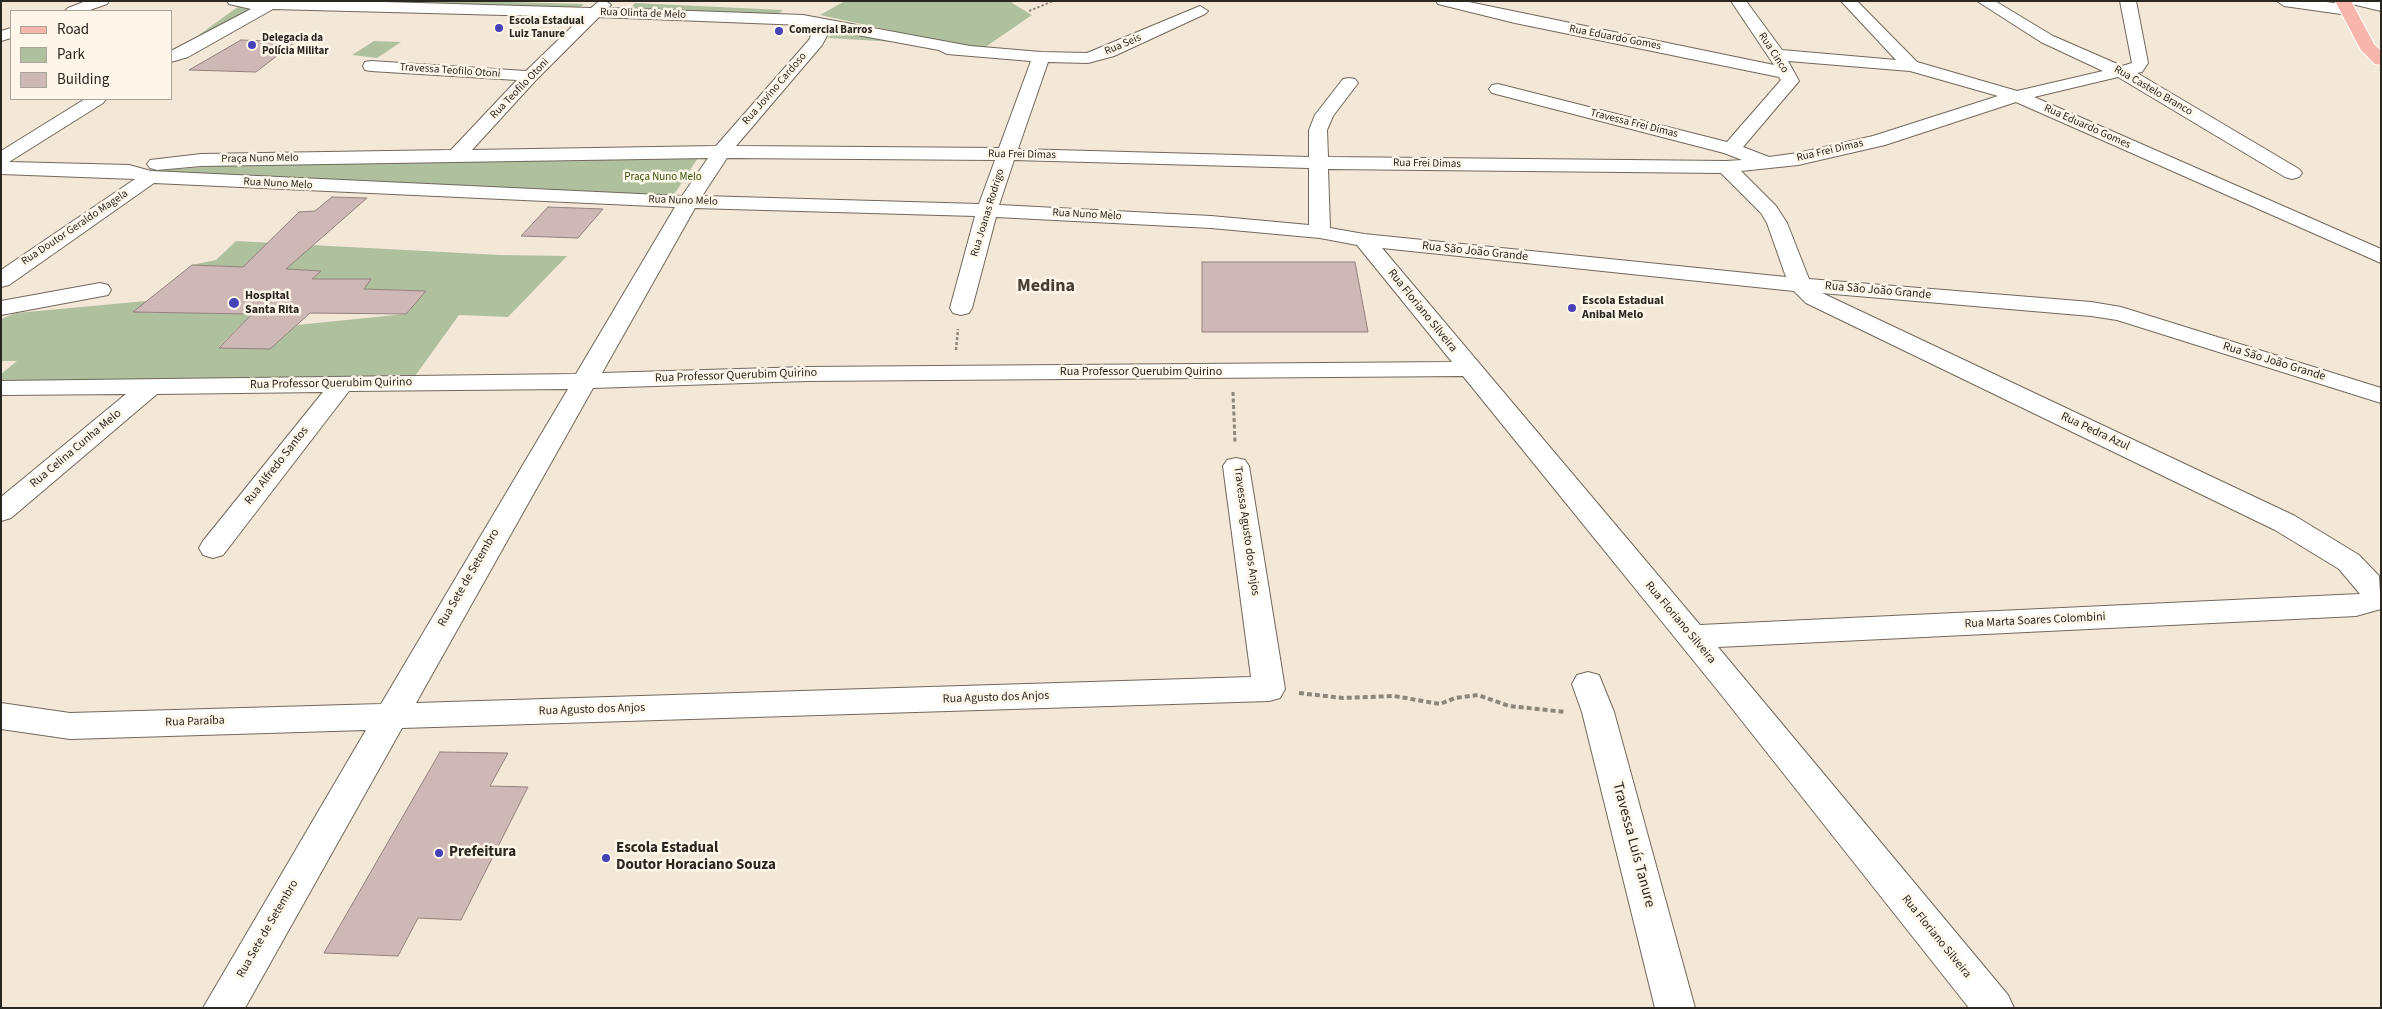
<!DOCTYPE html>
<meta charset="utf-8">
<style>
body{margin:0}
#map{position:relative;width:2382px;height:1009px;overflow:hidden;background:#f3e8d7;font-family:"Source Sans 3",sans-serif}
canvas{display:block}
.frame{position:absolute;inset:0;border:2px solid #2a2620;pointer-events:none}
.legend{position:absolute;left:10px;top:10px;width:162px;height:90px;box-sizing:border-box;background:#fef6e8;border:1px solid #a9a398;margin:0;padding:6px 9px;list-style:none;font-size:15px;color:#2a2620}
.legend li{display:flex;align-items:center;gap:10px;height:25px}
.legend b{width:25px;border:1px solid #a9a398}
</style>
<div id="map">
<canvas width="2382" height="1009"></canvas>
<div class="frame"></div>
<ul class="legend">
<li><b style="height:6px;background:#f8b5ac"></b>Road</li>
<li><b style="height:14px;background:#afc09f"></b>Park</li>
<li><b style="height:14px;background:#cdb8b5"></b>Building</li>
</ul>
</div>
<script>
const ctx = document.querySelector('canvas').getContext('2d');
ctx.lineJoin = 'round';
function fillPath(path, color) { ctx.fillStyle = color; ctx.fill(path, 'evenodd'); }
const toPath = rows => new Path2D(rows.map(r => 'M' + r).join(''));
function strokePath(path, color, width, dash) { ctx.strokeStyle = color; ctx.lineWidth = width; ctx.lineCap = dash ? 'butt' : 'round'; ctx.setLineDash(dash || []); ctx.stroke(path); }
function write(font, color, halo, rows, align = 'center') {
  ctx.font = font + ' "Source Sans 3",sans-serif'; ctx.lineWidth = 5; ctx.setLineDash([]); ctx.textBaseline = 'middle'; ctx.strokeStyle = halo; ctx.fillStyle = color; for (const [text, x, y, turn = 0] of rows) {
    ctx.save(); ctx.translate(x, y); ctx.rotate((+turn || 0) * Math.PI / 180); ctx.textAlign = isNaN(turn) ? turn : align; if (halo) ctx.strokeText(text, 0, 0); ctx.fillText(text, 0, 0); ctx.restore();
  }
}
fillPath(toPath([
 [286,1,469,1,584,4,577,10],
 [845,1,1014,1,1012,3,1032,15,981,50,820,15],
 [635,3,783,10,777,15,628,10],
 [239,6,258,6,185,45],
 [837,28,913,43,828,38],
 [374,41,401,42,377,58,352,55],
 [698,158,673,196,219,178,147,171,262,163],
 [236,241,500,255,567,256,508,317,459,315,415,376,1,381,1,374,17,361,1,361,1,319,16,313,146,301,136,312,265,314,254,325,242,324,219,347,270,349,297,325,406,314,425,291,364,289,370,279,312,279,320,271,192,265,216,260]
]), '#afc09f');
const building = toPath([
 [241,40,295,42,256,72,189,70,241,40],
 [332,197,367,198,286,269,321,271,312,279,371,279,364,289,426,291,406,314,310,313,270,349,219,348,252,314,133,312,192,265,243,267,299,212,315,211,332,197],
 [548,207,603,209,578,238,521,236,548,207],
 [1202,262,1355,262,1368,332,1202,332,1202,262],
 [440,752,508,753,490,786,528,787,461,920,418,918,398,956,324,953,440,752]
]);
fillPath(building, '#cdb8b5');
strokePath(building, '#94807e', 1);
const minor = toPath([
 [86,1,109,1,107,4,87,11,65,11,68,8,86,1],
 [227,1,349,1,591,8,598,2,606,1,611,5,608,8,803,15,970,46,1041,52,1087,53,1200,6,1208,11,1205,14,1114,56,1088,63,1048,62,1018,149,1309,157,1309,130,1315,115,1343,79,1349,78,1355,79,1358,83,1333,116,1327,130,1328,157,1726,161,1742,160,1724,153,1492,93,1489,89,1492,85,1498,84,1727,142,1781,80,1779,77,1515,23,1438,4,1436,1,1464,1,1774,65,1731,1,1746,1,1782,50,1896,60,1841,1,1857,1,1917,62,2017,91,2103,71,2041,42,1977,1,1995,1,2053,36,2122,66,2132,63,2120,1,2136,1,2148,63,2142,72,2137,73,2299,169,2302,173,2299,177,2292,179,2285,177,2118,77,2034,97,2381,249,2381,263,2016,102,1885,145,1798,165,1741,171,1776,206,1787,223,1809,279,2091,302,2121,307,2381,388,2381,403,2117,320,2091,316,1822,293,2295,516,2359,555,2379,576,2381,609,2356,616,1718,647,2008,995,2014,1008,1969,1008,1723,697,1463,376,807,381,593,388,416,703,1251,677,1223,466,1227,460,1236,458,1245,460,1249,466,1285,689,1280,698,1269,701,402,728,245,1008,203,1008,366,730,70,739,1,729,1,703,70,713,381,704,568,389,349,391,223,555,213,558,203,555,199,548,203,541,323,392,157,394,11,518,1,521,1,497,126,394,1,395,1,381,576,374,675,207,154,183,9,285,1,287,1,270,135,179,1,174,1,151,85,99,106,99,103,103,9,162,129,165,151,171,682,196,708,158,201,166,157,170,150,168,147,164,150,160,201,154,451,150,517,80,371,71,365,70,363,66,365,62,371,61,526,71,582,17,273,9,188,57,171,62,171,51,251,9,229,4,227,1],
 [599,17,803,25,815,27,809,40,716,146,472,150,536,80,599,17],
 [830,30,939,50,947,54,1031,61,999,148,736,146,822,45,830,30],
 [1788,61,1910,71,1998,96,1873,136,1798,153,1769,157,1743,147,1799,81,1788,61],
 [727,158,995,160,979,204,702,196,727,158],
 [1014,160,1309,168,1309,225,1211,216,999,205,1014,160],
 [1328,169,1721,173,1761,213,1767,223,1786,277,1364,234,1330,228,1328,169],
 [695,208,975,216,950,308,953,313,961,315,969,313,972,308,996,217,1211,228,1320,238,1357,245,1452,362,807,367,602,373,695,208],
 [1382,248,1794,291,1806,303,2275,530,2339,569,2360,594,1700,625,1382,248],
 [2277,1,2319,1,2348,5,2356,10,2348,15,2284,6,2277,1],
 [2350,1,2381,1,2381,11,2352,4,2350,1],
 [11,28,11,38,1,41,1,31,11,28],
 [100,283,108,285,111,290,108,295,1,315,1,301,100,283],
 [1588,672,1599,675,1614,712,1695,1008,1655,1008,1582,712,1572,684,1577,675,1588,672]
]);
const major = toPath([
 [2335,1,2351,1,2374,44,2381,51,2381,65,2375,64,2361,50,2335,1]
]);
strokePath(minor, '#72685a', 2);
strokePath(major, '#fff', 2);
strokePath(toPath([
 [1029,11,1053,1]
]), '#8d867a', 2, [2.5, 2]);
strokePath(toPath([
 [956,350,958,329]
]), '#8d867a', 2.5, [3, 2]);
strokePath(toPath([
 [1233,392,1235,443]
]), '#8d867a', 3, [4, 2.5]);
strokePath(toPath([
 [1299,693,1343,698,1394,696,1440,704,1455,698,1478,695,1509,706,1566,712]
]), '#8d867a', 4, [5, 3]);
fillPath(minor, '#fff');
fillPath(major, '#f8b5ac');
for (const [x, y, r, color] of [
 [499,28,5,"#4641b7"],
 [779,31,5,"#4641b7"],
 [252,45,5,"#4641b7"],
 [234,303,6,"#4641b7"],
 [1572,308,5,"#4641b7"],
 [439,853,5,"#4641b7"],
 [606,858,5,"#4641b7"]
]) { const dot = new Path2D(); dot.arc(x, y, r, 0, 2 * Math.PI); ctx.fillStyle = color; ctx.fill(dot); strokePath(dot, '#fef6e8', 2); }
write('11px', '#2a2620', '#fef6e8', [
 ["Rua Olinta de Melo",643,14,2],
 ["Rua Eduardo Gomes",1615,38,11],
 ["Rua Seis",1123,45,-23],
 ["Rua Cinco",1773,53,57],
 ["Travessa Teofilo Otoni",450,71,4],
 ["Rua Teofilo Otoni",520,89,-46],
 ["Rua Jovino Cardoso",775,89,-49],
 ["Rua Castelo Branco",2153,91,30],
 ["Travessa Frei Dimas",1634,124,14],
 ["Rua Eduardo Gomes",2087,127,24],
 ["Rua Frei Dimas",1830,151,-13],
 ["Rua Frei Dimas",1022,155,1],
 ["Praça Nuno Melo",260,159,-1],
 ["Rua Frei Dimas",1427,164,1],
 ["Rua Nuno Melo",278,184,3],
 ["Rua Nuno Melo",683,201,2],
 ["Rua Joanas Rodrigo",988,213,-73],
 ["Rua Nuno Melo",1087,215,3],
 ["Rua Doutor Geraldo Magela",75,228,-34]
]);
write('bold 11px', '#2a2620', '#fef6e8', [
 ["Escola Estadual",509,22],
 ["Luiz Tanure",509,35],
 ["Comercial Barros",789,31],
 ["Delegacia da",262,39],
 ["Polícia Militar",262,52]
], 'left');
write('11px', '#36530b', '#fef6e8', [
 ["Praça Nuno Melo",663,178]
]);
write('12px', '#2a2620', '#fef6e8', [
 ["Rua São João Grande",1475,252,6],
 ["Rua São João Grande",1878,291,5],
 ["Rua Floriano Silveira",1422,311,51],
 ["Rua São João Grande",2274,362,17],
 ["Rua Professor Querubim Quirino",1141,372],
 ["Rua Professor Querubim Quirino",736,376,-2],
 ["Rua Professor Querubim Quirino",331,384,-1],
 ["Rua Pedra Azul",2095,432,25],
 ["Rua Celina Cunha Melo",76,449,-40],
 ["Rua Alfredo Santos",277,466,-52],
 ["Travessa Agusto dos Anjos",1246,531,82],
 ["Rua Sete de Setembro",469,578,-60],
 ["Rua Marta Soares Colombini",2035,621,-3],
 ["Rua Floriano Silveira",1680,623,50],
 ["Rua Agusto dos Anjos",996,698,-2],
 ["Rua Agusto dos Anjos",592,710,-2],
 ["Rua Paraíba",195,722,-2],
 ["Rua Sete de Setembro",268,929,-60],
 ["Rua Floriano Silveira",1936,937,51]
]);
write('bold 12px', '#2a2620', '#fef6e8', [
 ["Hospital",245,296],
 ["Santa Rita",245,310],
 ["Escola Estadual",1582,301],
 ["Anibal Melo",1582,315]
], 'left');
write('15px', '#2a2620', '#fef6e8', [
 ["Travessa Luís Tanure",1633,845,75]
]);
write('bold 15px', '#2a2620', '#fef6e8', [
 ["Escola Estadual",616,849],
 ["Doutor Horaciano Souza",616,866],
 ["Prefeitura",449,853]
], 'left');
write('bold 18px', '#473e30', '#fef6e8', [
 ["Medina",1046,287]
]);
</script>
